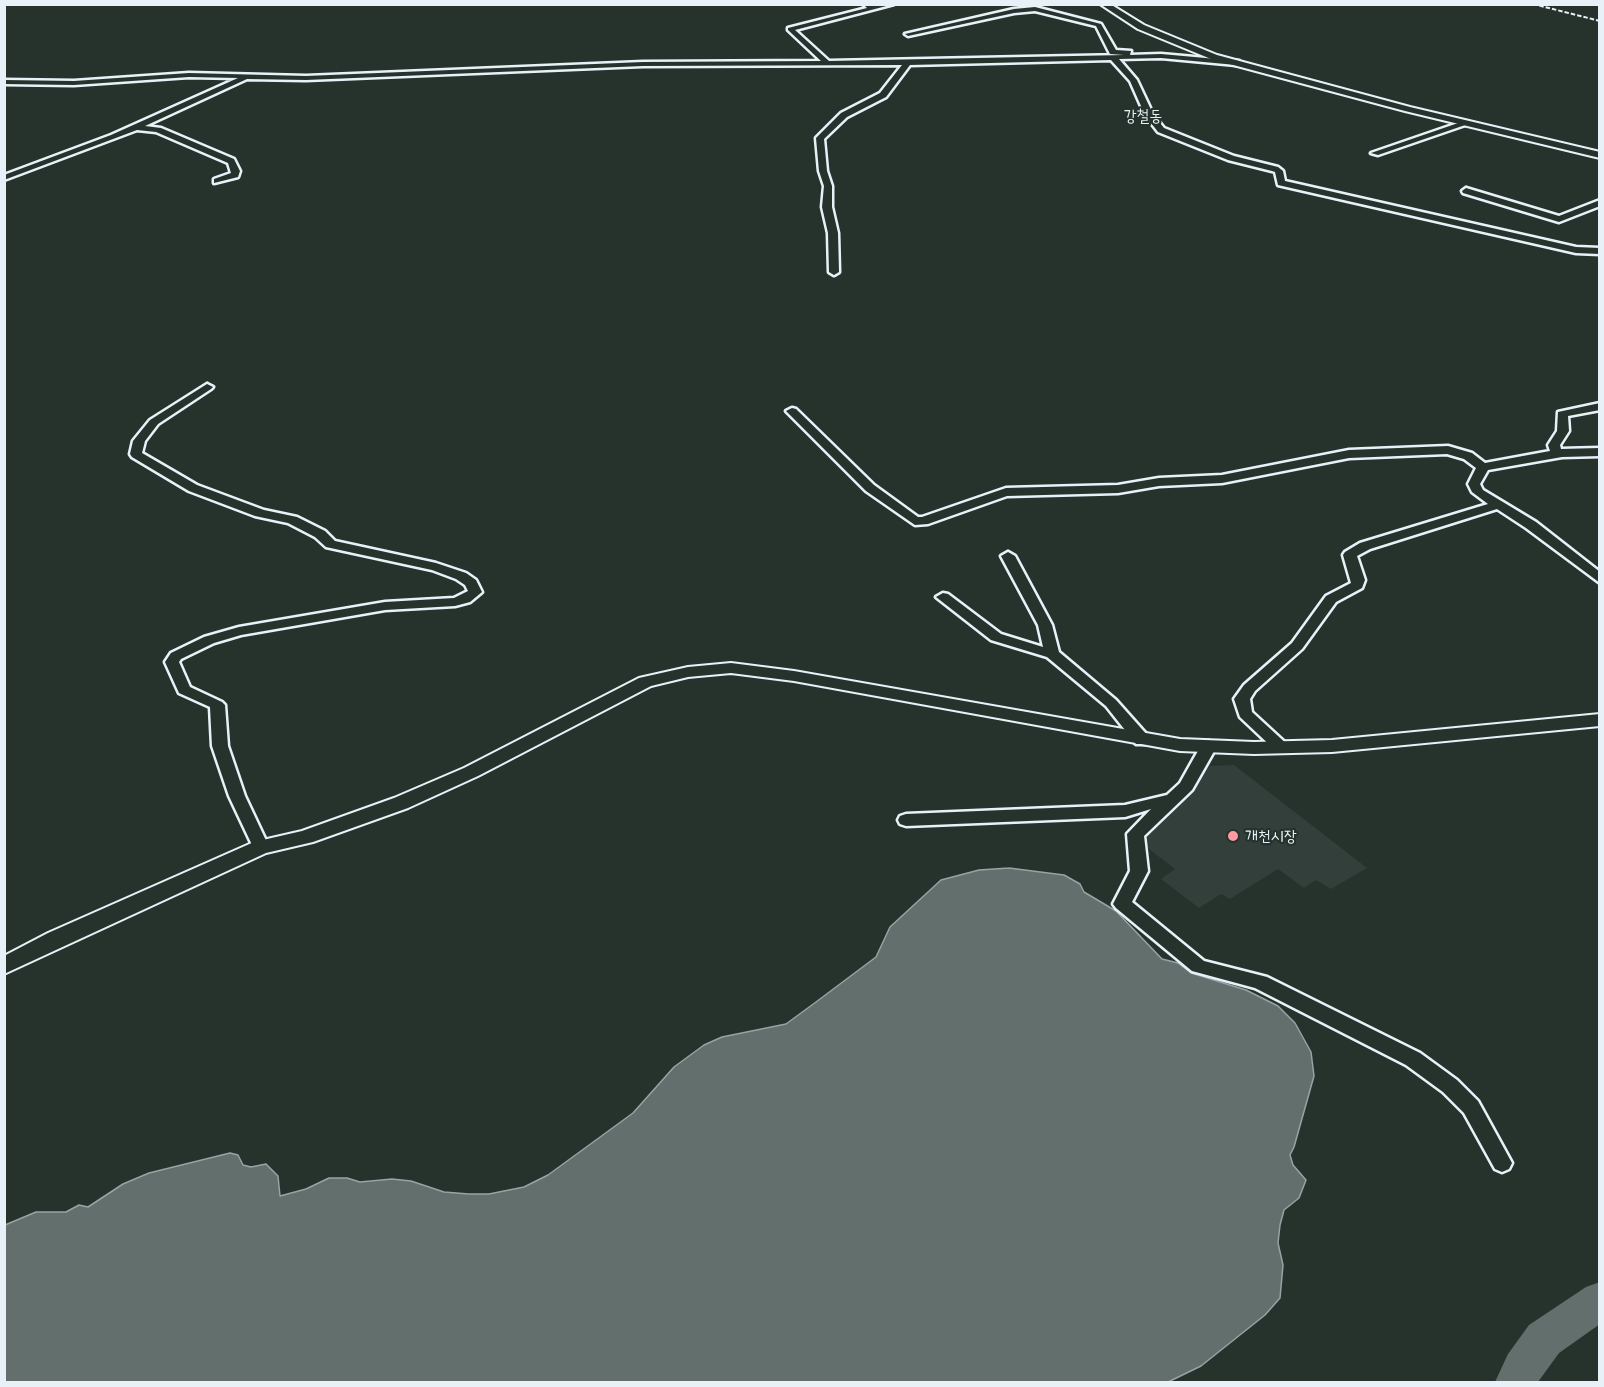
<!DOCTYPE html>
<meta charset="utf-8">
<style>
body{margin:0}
#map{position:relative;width:1604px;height:1387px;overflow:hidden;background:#26332d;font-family:Mali,sans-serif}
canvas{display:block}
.frame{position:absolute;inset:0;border:6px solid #e8f1f8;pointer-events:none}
</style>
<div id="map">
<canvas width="1604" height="1387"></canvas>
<div class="frame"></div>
</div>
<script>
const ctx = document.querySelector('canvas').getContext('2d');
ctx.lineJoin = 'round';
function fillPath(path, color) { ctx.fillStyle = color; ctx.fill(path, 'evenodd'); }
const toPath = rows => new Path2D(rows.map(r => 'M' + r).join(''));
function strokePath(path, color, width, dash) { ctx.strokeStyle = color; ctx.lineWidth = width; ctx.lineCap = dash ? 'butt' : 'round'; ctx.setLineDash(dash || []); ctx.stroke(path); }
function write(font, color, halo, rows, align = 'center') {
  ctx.font = font + ' Mali,"Poor Story",sans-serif'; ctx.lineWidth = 4.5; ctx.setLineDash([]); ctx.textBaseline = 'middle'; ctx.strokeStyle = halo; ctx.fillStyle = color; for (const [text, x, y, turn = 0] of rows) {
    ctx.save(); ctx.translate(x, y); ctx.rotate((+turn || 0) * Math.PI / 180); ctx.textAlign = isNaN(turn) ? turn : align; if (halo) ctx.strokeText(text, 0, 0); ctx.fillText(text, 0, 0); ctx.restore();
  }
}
fillPath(toPath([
 [1234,765,1367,868,1331,889,1316,880,1304,888,1278,869,1230,899,1221,894,1199,908,1161,879,1175,869,1140,842,1138,833,1210,766]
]), '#333f3a');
const water = toPath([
 [1009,868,1064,875,1080,884,1084,892,1116,911,1162,959,1178,963,1191,973,1246,990,1278,1006,1295,1023,1311,1052,1314,1076,1294,1147,1290,1155,1293,1165,1306,1180,1299,1198,1284,1210,1280,1225,1278,1243,1283,1265,1280,1298,1265,1315,1201,1366,1168,1382,5,1382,5,1225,36,1212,66,1212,79,1205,88,1207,123,1184,149,1173,230,1153,238,1155,243,1165,251,1167,266,1164,278,1176,280,1196,306,1189,329,1178,347,1178,360,1182,392,1179,411,1181,444,1192,469,1194,489,1194,524,1187,548,1175,633,1113,674,1067,704,1045,722,1037,786,1024,816,1002,876,957,890,927,941,880,979,870,1009,868]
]);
fillPath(water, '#636f6d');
strokePath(water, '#98a3a5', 1.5);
fillPath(toPath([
 [1600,1282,1600,1324,1559,1353,1538,1382,1495,1382,1508,1354,1529,1325,1586,1287,1600,1282]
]), '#636f6d');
const minor = toPath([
 [863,4,894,4,795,30,829,61,1124,55,1110,54,1096,26,1035,11,1014,13,908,36,905,34,1014,9,1035,7,1101,24,1116,50,1131,51,1130,55,1161,54,1239,61,1236,65,1161,58,1119,59,1137,80,1153,114,1164,128,1234,156,1278,167,1283,171,1285,181,1576,247,1600,248,1600,254,1576,253,1278,185,1275,172,1272,171,1228,160,1158,132,1145,115,1130,81,1111,60,910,65,886,97,847,117,824,139,827,171,832,186,832,207,838,233,839,272,834,275,829,272,828,233,822,207,824,186,819,171,816,138,841,113,880,93,902,65,643,66,306,80,247,79,145,126,161,128,234,159,240,171,238,177,214,183,214,179,231,173,228,163,156,132,137,130,4,180,4,175,111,135,238,78,189,77,74,85,4,84,4,80,74,81,189,73,306,76,643,62,821,61,788,30,788,28,867,8,863,4],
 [1464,121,1471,123,1378,155,1371,153,1464,121],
 [1466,188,1559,216,1600,200,1600,206,1559,222,1463,193,1462,191,1466,188],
 [207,384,213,387,211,389,158,424,145,441,142,453,197,485,264,510,297,517,325,531,335,541,436,563,466,573,476,580,482,592,470,602,455,606,385,610,241,635,214,643,181,659,179,662,190,687,222,702,225,705,228,746,245,796,269,847,267,851,261,853,255,851,253,847,229,796,212,746,210,707,179,693,165,662,171,653,204,637,239,627,385,602,454,598,468,591,465,585,456,579,432,570,326,547,315,537,288,523,255,516,189,491,132,457,130,454,133,441,150,420,207,384],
 [1600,403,1600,410,1568,416,1569,431,1560,445,1561,449,1600,448,1600,456,1562,457,1488,470,1480,484,1483,490,1536,522,1600,572,1600,583,1526,528,1497,509,1370,549,1357,556,1365,580,1362,588,1336,602,1302,649,1255,691,1250,699,1252,712,1290,747,1282,752,1276,751,1240,717,1234,699,1244,685,1292,643,1326,596,1351,583,1343,555,1345,552,1360,543,1488,504,1472,492,1468,484,1476,468,1464,459,1447,454,1349,458,1222,483,1159,486,1118,493,1007,496,928,524,915,525,866,491,786,411,792,408,796,409,874,485,918,517,922,517,1006,488,1118,485,1159,478,1222,475,1349,450,1448,446,1472,453,1485,463,1550,451,1548,445,1557,431,1558,412,1600,403],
 [1008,552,1015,556,1052,625,1059,652,1116,700,1148,736,1150,740,1148,744,1136,744,1106,706,1047,657,991,640,936,597,943,593,948,594,1001,634,1043,647,1038,625,1001,556,1008,552],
 [1209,741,1217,746,1192,790,1144,836,1148,871,1132,902,1204,961,1267,977,1420,1053,1457,1080,1478,1101,1512,1163,1509,1169,1502,1172,1495,1169,1464,1113,1443,1092,1406,1065,1255,988,1192,971,1116,908,1113,904,1130,871,1127,834,1151,809,1125,817,906,826,900,824,898,820,900,816,906,814,1125,805,1167,795,1180,783,1203,742,1209,741]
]);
const tertiary = toPath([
 [1100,4,1110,4,1144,25,1217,55,1410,107,1600,152,1600,158,1405,111,1211,59,1138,29,1100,4],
 [731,663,794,671,1180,739,1254,742,1332,740,1600,714,1600,726,1332,752,1254,754,1180,751,794,681,731,673,688,677,651,686,478,776,408,808,313,842,266,853,4,974,4,956,48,933,254,842,302,831,394,798,464,768,639,678,688,667,731,663]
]);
strokePath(minor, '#e8f1f8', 5);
strokePath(tertiary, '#e8f1f8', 4);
fillPath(minor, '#26332d');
fillPath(tertiary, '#26332d');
strokePath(toPath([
 [1533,4,1600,21]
]), '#e8f1f8', 2, [4.5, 2]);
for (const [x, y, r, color] of [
 [1233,836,6,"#ff9aa2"]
]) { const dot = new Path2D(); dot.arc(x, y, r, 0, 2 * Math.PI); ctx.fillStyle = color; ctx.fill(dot); strokePath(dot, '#26332d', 2); }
write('16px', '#e8f1f8', '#26332d', [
 ["강철동",1143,116]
]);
write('16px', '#e8f1f8', '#26332d', [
 ["개천시장",1245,836]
], 'left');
</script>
